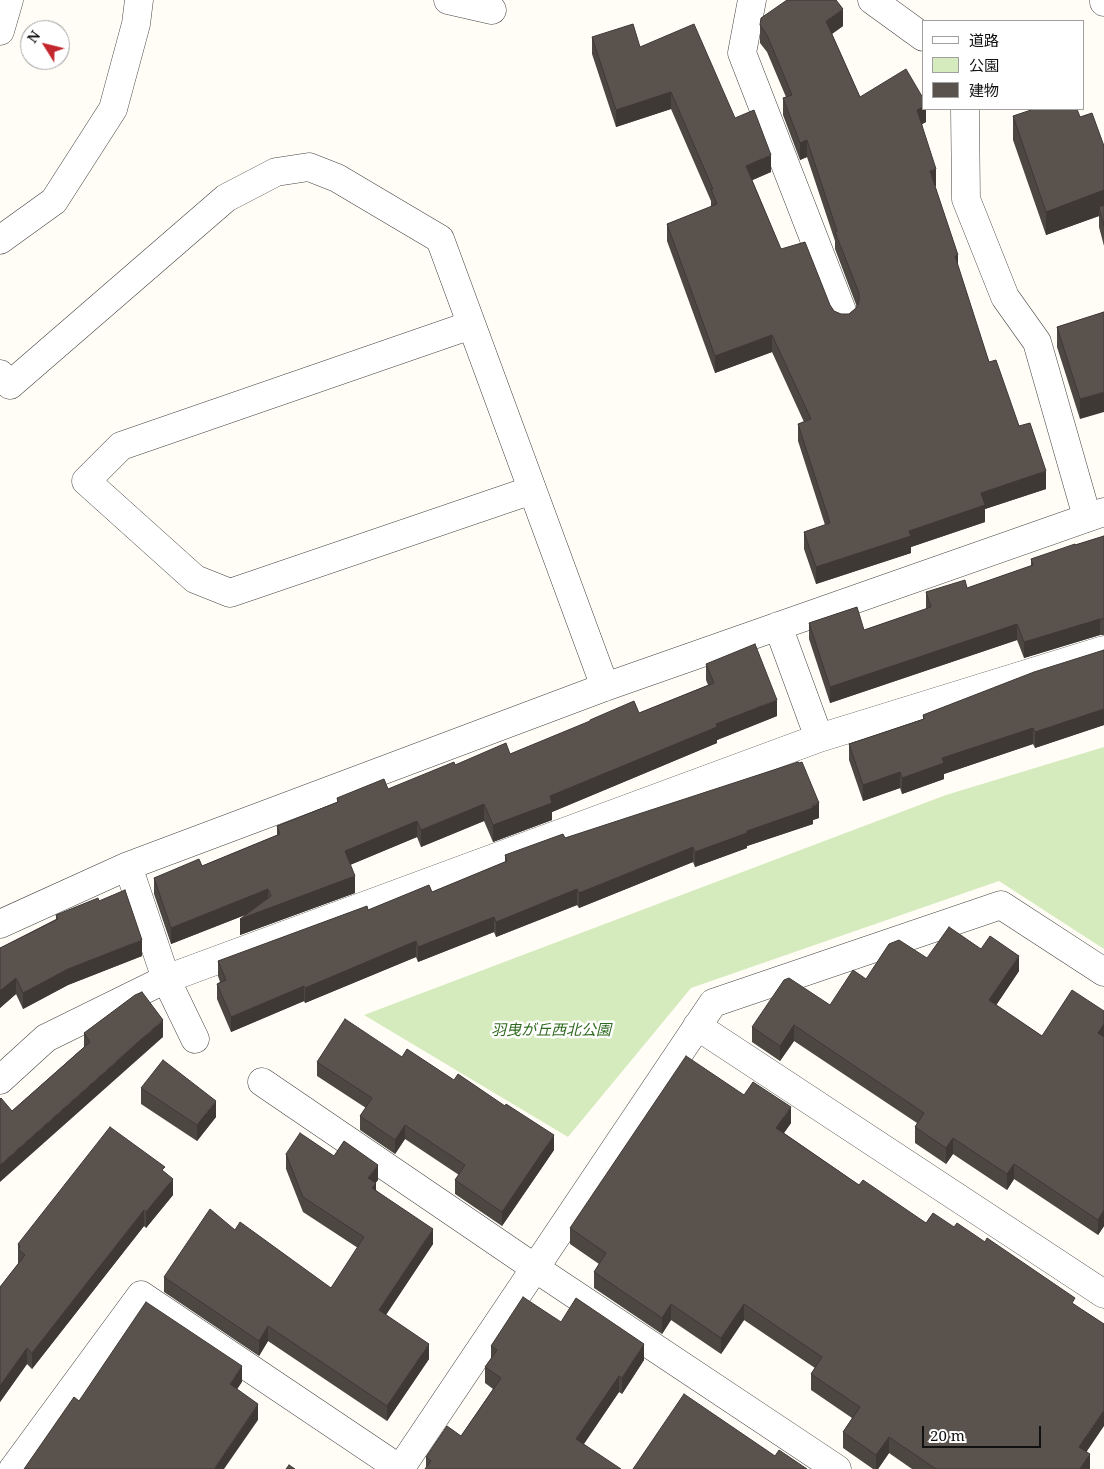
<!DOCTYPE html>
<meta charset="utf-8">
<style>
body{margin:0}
#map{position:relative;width:1104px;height:1469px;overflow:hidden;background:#fffdf5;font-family:"Noto Serif","Noto Sans JP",serif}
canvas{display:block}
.legend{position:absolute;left:922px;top:20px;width:162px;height:90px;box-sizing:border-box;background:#fff;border:1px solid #a0a0a0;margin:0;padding:6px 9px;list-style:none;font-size:15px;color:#111}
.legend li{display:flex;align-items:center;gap:10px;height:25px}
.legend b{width:25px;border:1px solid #a0a0a0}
.north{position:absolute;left:20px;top:20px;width:50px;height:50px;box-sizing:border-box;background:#fff;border:1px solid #a0a0a0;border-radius:50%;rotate:306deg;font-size:14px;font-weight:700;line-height:20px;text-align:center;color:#111}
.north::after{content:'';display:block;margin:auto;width:18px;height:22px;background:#c4262e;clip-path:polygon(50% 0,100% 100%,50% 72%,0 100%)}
.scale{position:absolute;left:922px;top:1426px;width:119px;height:22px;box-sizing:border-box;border:2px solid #111;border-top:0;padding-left:6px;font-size:15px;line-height:18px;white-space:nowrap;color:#111;-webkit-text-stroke:4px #fff;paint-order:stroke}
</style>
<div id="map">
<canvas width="1104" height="1469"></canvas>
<ul class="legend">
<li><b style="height:6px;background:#fff"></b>道路</li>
<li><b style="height:14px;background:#d5ebbd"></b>公園</li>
<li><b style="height:14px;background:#5a524d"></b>建物</li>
</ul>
<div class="north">N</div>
<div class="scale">20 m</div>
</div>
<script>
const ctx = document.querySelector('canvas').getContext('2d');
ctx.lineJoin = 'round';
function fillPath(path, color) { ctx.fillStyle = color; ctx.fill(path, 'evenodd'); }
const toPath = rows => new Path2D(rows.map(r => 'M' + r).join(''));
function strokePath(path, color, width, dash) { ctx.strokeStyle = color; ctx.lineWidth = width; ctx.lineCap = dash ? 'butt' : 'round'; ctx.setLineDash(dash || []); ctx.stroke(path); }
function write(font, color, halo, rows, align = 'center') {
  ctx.font = font + ' "Noto Serif","Noto Sans JP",serif'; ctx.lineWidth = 5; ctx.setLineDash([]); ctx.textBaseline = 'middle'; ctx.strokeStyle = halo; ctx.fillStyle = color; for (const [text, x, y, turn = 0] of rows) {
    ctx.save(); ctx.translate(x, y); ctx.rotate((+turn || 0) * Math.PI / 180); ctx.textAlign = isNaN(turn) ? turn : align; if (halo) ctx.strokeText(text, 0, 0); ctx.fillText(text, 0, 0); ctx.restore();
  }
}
fillPath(toPath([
 [1104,747,1104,949,999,881,691,988,568,1137,364,1015,946,795]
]), '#d5ebbd');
const minor = toPath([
 [448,0,492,10],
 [752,0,742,53,844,316],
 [872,0,923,37],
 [1104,0,1104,2],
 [0,31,9,0],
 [965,109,966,199,1005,297,1037,342,1087,517],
 [0,240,54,201,113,109,136,24,139,0],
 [471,325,121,446,86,481,195,579,230,593,532,490],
 [0,374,10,385,226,198,276,172,309,167,337,178,440,239,605,687],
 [778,626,819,738],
 [128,866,166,979,195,1039],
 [0,924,128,866,605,687,1104,512],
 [697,1026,1104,1294],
 [0,1080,46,1038,166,979,819,738,1104,650],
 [262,1082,535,1268,837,1469],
 [13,1469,141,1295,400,1469],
 [400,1469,713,1003,1001,905,1104,972]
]);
strokePath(minor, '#444', 29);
strokePath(minor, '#fff', 28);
fillPath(toPath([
 [760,25,843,26,832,34,860,97,926,109,926,122,922,124,935,186,958,267,989,362,1019,426,1046,489,985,509,985,522,911,547,911,553,816,584,804,549,804,532,825,525,798,441,798,424,804,422,772,352,715,373,667,241,667,224,711,207,711,201,671,109,616,127,592,54,592,37,640,47,735,118,771,172,752,180,781,249,834,311,841,314,849,314,856,308,857,307,835,249,835,241,807,157,800,160,783,115,783,98,786,97,767,52,760,43],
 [1013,116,1080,117,1104,146,1104,246,1099,227,1099,216,1046,235,1013,140],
 [1104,312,1080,419,1057,347,1057,327],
 [1104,536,1104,635,1100,635,1024,658,1017,640,830,703,809,639,809,623,864,630,926,609,926,592,967,588,1031,566,1031,559],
 [1104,650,1104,725,1035,748,1033,744,944,774,944,779,902,794,900,788,863,801,849,760,849,744,923,719,923,715],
 [706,664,777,716,717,740,717,743,552,812,552,820,493,842,484,821,421,847,417,837,350,865,355,893,240,935,245,915,171,944,154,894,154,878,202,866,277,835,277,826,337,802,337,798,388,789,455,765,510,754,639,713,708,685,706,680],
 [819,818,813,820,813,824,747,846,747,848,695,867,693,862,579,908,577,905,496,937,494,932,418,962,416,957,305,1003,304,1001,231,1032,217,999,217,984,220,982,218,976,218,961,368,910,432,892,505,862,505,855,565,838],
 [99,901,142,956,68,985,23,1009,16,994,0,1008,0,948,56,919,56,915],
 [981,949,1019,971,996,1005,1042,1036,1104,1011,1104,1226,1098,1235,1014,1179,1007,1190,953,1154,946,1164,915,1143,915,1127,917,1123,794,1041,780,1061,752,1042,752,1027,830,1005,866,979,927,958],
 [84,1033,163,1037,12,1111,84,1047],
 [402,1057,554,1150,502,1226,455,1194,455,1180,459,1175,405,1139,395,1154,360,1130,360,1116,366,1108,317,1076,317,1062],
 [141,1088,216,1117,197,1141,141,1104],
 [744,1095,791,1123,784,1133,859,1185,926,1223,1075,1305,1087,1452,1090,1469,912,1469,889,1453,878,1469,873,1469,843,1448,843,1432,852,1418,811,1390,811,1374,815,1368,744,1320,721,1354,671,1320,662,1334,594,1288,594,1272,599,1264,570,1244,570,1228],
 [286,1154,334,1156,378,1180,375,1183,376,1190,433,1244,386,1315,429,1359,387,1421,268,1341,259,1356,164,1292,164,1277,235,1230,331,1288,358,1248,303,1212,286,1169],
 [165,1172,173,1195,146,1228,144,1226,32,1369,27,1364,0,1402,0,1287,18,1264,18,1244],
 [561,1322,644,1360,622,1394,619,1392,584,1444,426,1468,426,1457,461,1436,493,1389,485,1383,485,1367,491,1359,491,1346]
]), '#4d4742');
fillPath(toPath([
 [843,9,843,26,826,38,826,21],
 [671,92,671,109,616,127,616,110],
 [923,107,923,109,926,109,926,122,917,127,917,110],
 [807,140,807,157,800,160,800,143],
 [771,155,771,172,746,183,746,166],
 [936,169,936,186,930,188,930,171],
 [1104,190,1104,214,1099,207,1099,216,1046,235,1046,212],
 [958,255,958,272,955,256],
 [772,335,772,352,715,373,715,356],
 [1104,392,1104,412,1080,419,1080,399],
 [1046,471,1046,489,985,509,985,522,911,547,911,553,816,584,816,567,981,493],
 [1100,619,1100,635,1024,658,1024,642],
 [1017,624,1017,640,830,703,830,687],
 [777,700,777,716,717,740,717,743,552,812,552,820,493,842,493,825,550,796,716,724],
 [1104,709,1104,725,1035,748,1035,732],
 [1033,728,1033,744,944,774,944,779,902,794,902,778,942,758],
 [900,772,900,788,863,801,863,785],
 [819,803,819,818,813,820,813,824,747,846,747,848,695,867,695,852],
 [484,804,484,821,421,847,421,830],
 [417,821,417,837,345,867,345,851],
 [693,847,693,862,579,908,579,893],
 [355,876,355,893,240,935,240,919],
 [268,889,268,906,171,944,171,928],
 [577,889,577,905,496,937,496,922],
 [494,917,494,932,418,962,418,947],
 [142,940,142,956,68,985,23,1009,23,993,68,969],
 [416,941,416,957,305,1003,305,988],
 [1019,956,1019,971,989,1016,989,1000],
 [16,978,16,994,0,1008,0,991],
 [304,986,304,1001,231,1032,231,1017],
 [163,1020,163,1037,0,1182,0,1165],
 [1104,1024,1104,1040,1098,1033],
 [794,1025,794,1041,780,1061,780,1046],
 [216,1101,216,1117,197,1141,197,1125],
 [791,1107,791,1123,776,1144,776,1128],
 [405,1125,405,1139,395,1154,395,1140],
 [554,1135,554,1150,502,1226,502,1212],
 [953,1138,953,1154,946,1164,946,1148],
 [1014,1164,1014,1179,1007,1190,1007,1174],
 [378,1165,378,1180,368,1193,368,1178],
 [173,1179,173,1195,146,1228,146,1212],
 [376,1183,376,1198,372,1188],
 [144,1210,144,1226,32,1369,32,1353],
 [1104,1210,1104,1226,1098,1235,1098,1220],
 [433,1229,433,1244,379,1325,379,1310],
 [671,1304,671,1320,662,1334,662,1318],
 [744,1304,744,1320,721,1354,721,1338],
 [268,1326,268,1341,259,1356,259,1341],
 [429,1344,429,1359,387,1421,387,1406],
 [644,1344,644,1360,622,1394,622,1378],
 [27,1348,27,1364,0,1402,0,1386],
 [242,1366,242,1382,230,1400,230,1384],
 [619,1376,619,1392,576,1455,576,1439],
 [258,1404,258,1420,224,1469,214,1469],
 [1104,1410,1104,1426,1079,1463,1079,1447],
 [889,1437,889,1453,878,1469,876,1469,876,1455],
 [1090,1454,1090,1469,1080,1469]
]), '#3f3936');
const building = toPath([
 [787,0,836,0,843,9,826,21,860,97,906,69,923,98,923,107,917,110,936,169,930,171,958,255,955,256,989,362,996,360,1019,426,1030,423,1046,471,981,493,985,505,909,531,911,536,816,567,804,532,830,523,798,424,811,419,772,335,715,356,667,224,717,204,711,189,713,189,671,92,616,110,592,37,633,24,640,47,694,24,735,118,754,110,771,155,746,166,781,249,805,242,830,305,834,311,841,314,849,314,856,308,859,301,859,293,835,232,837,231,807,140,800,143,783,98,792,95,767,35,760,25,761,18,787,0],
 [1034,109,1077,109,1080,117,1092,113,1104,146,1104,190,1046,212,1013,116,1034,109],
 [1104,205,1104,226,1099,207,1104,205],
 [1104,312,1104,392,1080,399,1057,327,1104,312],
 [1104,536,1104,619,1100,619,1024,642,1017,624,830,687,809,623,857,607,864,630,931,607,926,592,965,580,967,588,1033,565,1031,559,1075,544,1075,545,1104,536],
 [755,644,777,700,716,724,717,727,550,796,552,803,493,825,484,804,421,830,417,821,345,851,355,876,240,919,271,896,268,889,171,928,154,878,199,859,202,866,280,834,277,826,338,802,337,798,384,779,388,789,454,762,455,765,506,743,510,754,590,721,590,720,634,701,639,713,714,683,706,664,755,644],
 [1104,650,1104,709,1035,732,1033,728,942,758,944,763,902,778,900,772,863,785,849,744,924,719,923,715,1034,672,1104,650],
 [798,762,799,763,802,762,819,803,812,805,813,808,747,831,747,833,695,852,693,847,579,893,577,889,496,922,494,917,418,947,416,941,305,988,304,986,231,1017,217,984,226,980,218,961,367,906,368,910,429,885,432,892,507,861,505,855,563,834,565,838,798,762],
 [125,890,142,940,68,969,23,993,16,978,0,991,0,948,58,919,56,915,98,898,99,901,125,890],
 [949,927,981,949,990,936,1019,956,989,1000,1042,1036,1072,990,1104,1011,1104,1024,1098,1033,1104,1037,1104,1210,1098,1220,1014,1164,1007,1174,953,1138,946,1148,915,1127,924,1113,794,1025,780,1046,752,1027,784,980,789,978,830,1005,853,970,866,979,889,944,899,940,927,958,949,927],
 [142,992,163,1020,0,1165,0,1099,1,1098,12,1111,90,1042,84,1033,135,995,142,992],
 [345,1019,402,1057,407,1049,454,1080,458,1074,505,1106,506,1104,554,1135,502,1212,455,1180,465,1165,405,1125,395,1140,360,1116,372,1098,317,1062,345,1019],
 [686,1056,744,1095,753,1082,791,1107,776,1128,859,1185,863,1180,926,1223,933,1213,954,1227,957,1223,985,1242,987,1238,1075,1298,1072,1303,1104,1324,1104,1410,1079,1447,1090,1454,1080,1469,936,1469,889,1437,876,1455,843,1432,860,1407,811,1374,822,1357,744,1304,721,1338,671,1304,662,1318,594,1272,606,1253,570,1228,686,1056],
 [163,1060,216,1101,197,1125,141,1088,163,1060],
 [110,1127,165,1167,162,1170,173,1179,146,1212,144,1210,32,1353,27,1348,0,1386,0,1287,25,1255,18,1249,20,1247,18,1244,110,1127],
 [300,1133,334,1156,344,1141,378,1165,368,1178,376,1183,372,1188,433,1229,379,1310,429,1344,387,1406,268,1326,259,1341,164,1277,210,1209,235,1230,240,1222,331,1288,364,1237,303,1197,286,1154,300,1133],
 [523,1297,561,1322,576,1298,644,1344,622,1378,619,1376,576,1439,621,1469,425,1469,431,1461,426,1457,447,1426,461,1436,501,1378,485,1367,497,1350,491,1346,523,1297],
 [146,1302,242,1366,230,1384,258,1404,214,1469,24,1469,74,1397,79,1401,146,1302],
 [684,1394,775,1456,779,1450,807,1469,633,1469,684,1394],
 [289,1465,295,1469,286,1469,289,1465]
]);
fillPath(building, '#5a524d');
strokePath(building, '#3f3936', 1);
write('italic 15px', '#2f6b1f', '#fff', [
 ["羽曳が丘西北公園",551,1031]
]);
</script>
